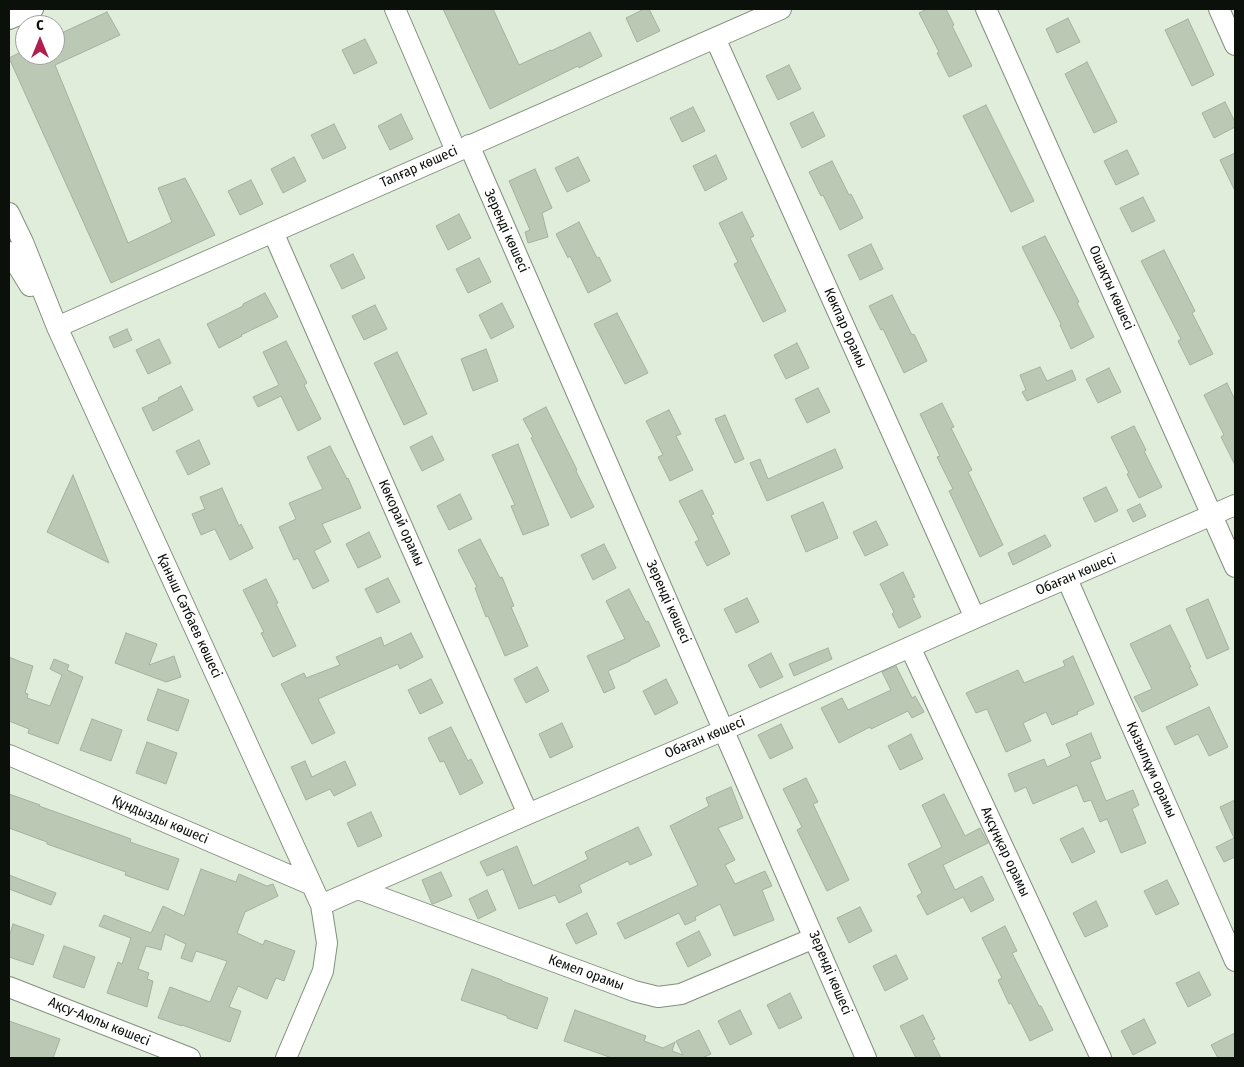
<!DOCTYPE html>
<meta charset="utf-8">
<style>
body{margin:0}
#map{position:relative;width:1244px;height:1067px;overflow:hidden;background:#dfedda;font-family:"Fira Sans Condensed",sans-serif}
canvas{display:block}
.frame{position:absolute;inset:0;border:10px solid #0c100a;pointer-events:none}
.north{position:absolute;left:15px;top:15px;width:50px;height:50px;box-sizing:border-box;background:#fff;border:1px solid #9e9f9d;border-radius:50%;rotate:0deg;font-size:14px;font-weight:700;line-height:20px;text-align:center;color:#0c100a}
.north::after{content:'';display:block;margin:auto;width:18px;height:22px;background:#b01f4e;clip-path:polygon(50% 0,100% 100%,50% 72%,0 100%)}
</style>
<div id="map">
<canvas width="1244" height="1067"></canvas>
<div class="frame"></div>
<div class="north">С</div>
</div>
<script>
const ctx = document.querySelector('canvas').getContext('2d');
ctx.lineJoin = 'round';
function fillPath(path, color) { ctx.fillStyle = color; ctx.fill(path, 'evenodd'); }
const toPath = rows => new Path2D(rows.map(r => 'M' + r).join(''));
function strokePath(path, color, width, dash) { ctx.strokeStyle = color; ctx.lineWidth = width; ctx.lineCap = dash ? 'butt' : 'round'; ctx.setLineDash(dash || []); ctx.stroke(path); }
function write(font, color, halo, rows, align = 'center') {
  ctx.font = font + ' "Fira Sans Condensed",sans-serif'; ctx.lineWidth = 4.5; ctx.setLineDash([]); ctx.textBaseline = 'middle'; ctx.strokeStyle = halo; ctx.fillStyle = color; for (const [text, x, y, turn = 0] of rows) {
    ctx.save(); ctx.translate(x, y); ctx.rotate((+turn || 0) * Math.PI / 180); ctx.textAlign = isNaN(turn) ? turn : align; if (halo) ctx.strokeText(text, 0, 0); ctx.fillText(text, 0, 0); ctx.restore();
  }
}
const building = toPath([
 [443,9,493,9,519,65,551,50,551,51,590,32,602,56,579,68,578,66,490,109,443,9],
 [644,9,649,9,660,31,637,42,626,18,644,9],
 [927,9,946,9,954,25,952,26,972,66,949,77,937,53,939,52,919,13,927,9],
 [107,12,120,35,55,65,128,243,172,222,158,188,185,178,215,235,111,283,9,58,25,50,25,55,55,55,55,36,107,12],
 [1068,18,1080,42,1057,53,1046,29,1068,18],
 [1188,19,1214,75,1192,86,1165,30,1188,19],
 [365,39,377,63,354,74,342,50,365,39],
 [1087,62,1117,122,1094,133,1065,74,1087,62],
 [789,65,801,89,778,100,766,76,789,65],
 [1225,102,1235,122,1235,127,1214,138,1202,113,1225,102],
 [986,105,1034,201,1011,212,963,116,986,105],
 [693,107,705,131,682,142,670,118,693,107],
 [813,112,825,136,802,148,790,123,813,112],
 [401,114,413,139,390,150,378,126,401,114],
 [334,124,346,148,323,159,311,135,334,124],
 [1127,150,1139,174,1116,185,1104,161,1127,150],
 [1235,153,1235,191,1220,160,1235,153],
 [716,155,727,179,705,191,693,166,716,155],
 [294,157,306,181,283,193,271,169,294,157],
 [578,157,590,181,567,192,555,168,578,157],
 [832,161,849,195,851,194,863,218,840,230,823,195,821,196,809,172,832,161],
 [535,169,552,208,542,213,548,237,528,243,525,232,530,230,509,181,535,169],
 [251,180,263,204,240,215,228,191,251,180],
 [1143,197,1155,221,1132,232,1120,208,1143,197],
 [742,212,754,236,750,238,786,311,763,322,734,264,738,262,719,223,742,212],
 [459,214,471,238,448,250,436,226,459,214],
 [579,222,597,258,599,257,611,281,588,293,570,256,568,258,556,234,579,222],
 [1045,236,1079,302,1077,303,1094,337,1071,349,1060,325,1061,324,1022,247,1045,236],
 [871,244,883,269,860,280,848,255,871,244],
 [1164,250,1195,311,1192,313,1213,354,1190,365,1178,341,1181,339,1141,261,1164,250],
 [353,254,365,278,342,289,330,265,353,254],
 [479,258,491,282,468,293,456,269,479,258],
 [265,293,278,317,241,335,242,336,219,348,207,324,243,306,243,304,265,293],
 [892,295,912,335,914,334,927,361,904,373,883,329,881,330,869,306,892,295],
 [502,303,514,327,491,339,479,315,502,303],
 [375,305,387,329,364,340,352,316,375,305],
 [617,313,648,373,625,384,594,324,617,313],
 [127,329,132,340,114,348,109,337,127,329],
 [159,339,171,363,148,374,136,350,159,339],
 [286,341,307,383,304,385,321,419,298,431,281,396,258,407,253,397,279,385,263,352,286,341],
 [797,343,809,368,786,379,774,355,797,343],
 [486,349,498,381,473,391,461,359,486,349],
 [397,352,427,414,404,425,374,363,397,352],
 [1040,367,1047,381,1072,370,1076,380,1027,401,1022,392,1026,390,1020,375,1040,367],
 [1109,368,1121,392,1098,403,1086,379,1109,368],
 [1227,383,1235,400,1235,465,1221,437,1224,435,1204,395,1227,383],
 [181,386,193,410,153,431,142,408,159,400,158,398,181,386],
 [818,388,830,412,807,423,795,399,818,388],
 [942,403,954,427,951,428,972,470,968,472,1003,545,980,557,949,491,953,489,937,457,940,456,920,414,942,403],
 [546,407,577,470,576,471,594,507,571,518,531,438,533,437,523,419,546,407],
 [669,410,681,434,676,436,693,470,670,481,658,457,663,455,646,421,669,410],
 [725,415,744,459,735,463,715,419,725,415],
 [1134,426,1146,450,1144,451,1162,487,1139,498,1127,474,1129,473,1111,437,1134,426],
 [432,436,444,460,422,471,410,447,432,436],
 [199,440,210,464,188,475,176,451,199,440],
 [518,444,549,525,523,535,511,506,515,505,492,455,518,444],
 [330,446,347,479,348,478,361,508,322,524,331,542,314,551,329,581,313,589,298,558,294,560,279,527,296,519,289,503,323,489,307,457,330,446],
 [835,449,843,468,767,501,750,463,760,459,768,479,835,449],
 [73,475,109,563,47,532,73,475],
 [1106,487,1118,511,1095,522,1083,498,1106,487],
 [222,488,239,526,241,524,253,548,230,560,215,529,201,535,192,514,205,509,200,497,222,488],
 [702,490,714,514,711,515,730,554,707,566,695,542,699,540,679,501,702,490],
 [460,494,472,519,449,530,437,506,460,494],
 [823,502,838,538,806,552,791,516,823,502],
 [1140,504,1146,516,1133,522,1127,510,1140,504],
 [876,521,888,545,865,556,853,532,876,521],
 [369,532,381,557,358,568,346,544,369,532],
 [1045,535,1051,546,1013,565,1008,553,1045,535],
 [480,539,500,578,502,577,514,606,511,607,528,646,505,656,488,616,486,617,475,588,477,587,458,550,480,539],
 [604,544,616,568,593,580,581,555,604,544],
 [903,572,915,597,912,598,921,617,899,628,892,614,894,612,880,584,903,572],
 [388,578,400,602,377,613,365,589,388,578],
 [266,579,278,603,276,604,296,646,273,657,261,633,264,632,243,590,266,579],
 [629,589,646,622,648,621,660,646,630,660,630,661,608,671,615,688,604,693,587,656,625,639,606,601,629,589],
 [747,598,759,622,736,633,724,609,747,598],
 [1208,599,1229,649,1207,659,1186,609,1208,599],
 [1170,625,1191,667,1189,667,1198,685,1142,712,1134,697,1152,689,1130,644,1170,625],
 [126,633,157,644,149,665,174,656,181,677,166,682,115,663,126,633],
 [411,633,423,657,400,669,398,664,318,699,335,733,312,744,281,684,304,673,306,678,340,665,336,657,381,637,384,646,411,633],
 [828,648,832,659,794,676,789,664,828,648],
 [771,653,783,677,760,688,748,665,771,653],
 [1073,656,1094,704,1077,712,1078,714,1052,725,1046,712,1023,723,1031,741,1006,752,987,709,976,713,966,693,1018,670,1024,683,1065,666,1063,661,1073,656],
 [9,657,21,662,33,666,25,693,28,694,27,698,50,706,62,675,50,669,54,659,69,665,67,670,83,677,58,744,28,733,29,729,9,721,9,657],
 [896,666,912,698,915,696,924,712,912,718,908,711,871,729,870,727,839,743,821,708,842,698,848,710,891,690,882,672,896,666],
 [537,667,549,691,526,703,514,679,537,667],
 [431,679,443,703,420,714,408,690,431,679],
 [666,679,678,703,655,715,643,691,666,679],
 [158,689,189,700,178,731,147,720,158,689],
 [1209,707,1228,747,1209,756,1198,734,1175,745,1166,727,1209,707],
 [92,719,122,730,111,761,80,750,92,719],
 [562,723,573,747,550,758,539,734,562,723],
 [781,724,793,748,770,759,758,735,781,724],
 [451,727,468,761,471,759,483,783,460,795,444,761,440,762,428,738,451,727],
 [1091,733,1101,758,1090,762,1106,801,1133,790,1139,805,1132,809,1146,843,1121,853,1107,819,1100,822,1091,800,1084,802,1077,785,1033,804,1026,787,1015,792,1008,774,1044,759,1047,767,1071,756,1066,744,1091,733],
 [911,734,923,759,900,770,888,746,911,734],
 [147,742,177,753,166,784,136,773,147,742],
 [305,761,312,777,345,761,356,785,334,796,330,789,306,800,291,767,305,761],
 [806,778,818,802,813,804,849,880,827,891,797,830,802,827,783,789,806,778],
 [731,787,743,818,718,828,735,860,725,865,735,884,765,871,772,886,762,890,774,920,734,936,720,904,695,917,696,920,685,925,679,913,625,939,617,923,698,885,670,826,709,806,706,798,731,787],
 [9,794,40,805,39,806,131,839,130,842,179,859,168,890,125,875,126,872,47,844,47,842,9,828,9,794],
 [944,794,965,836,980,828,988,843,943,865,955,890,982,876,994,900,971,912,963,897,927,915,917,896,922,893,908,864,942,847,922,805,944,794],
 [1235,800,1235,857,1224,862,1216,847,1234,838,1220,807,1235,800],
 [371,812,382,836,358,847,347,823,371,812],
 [638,827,652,855,630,865,628,861,579,885,582,892,559,903,555,895,519,909,503,869,487,876,480,862,517,846,533,886,588,859,585,852,638,827],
 [1083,828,1095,852,1072,863,1060,839,1083,828],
 [201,869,236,882,239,874,267,886,273,884,278,896,245,912,237,933,263,945,265,940,295,951,284,981,276,978,267,999,238,986,229,1007,241,1011,230,1042,182,1025,182,1026,158,1018,170,987,210,1002,227,961,196,951,192,962,181,958,186,944,165,934,161,950,146,946,138,969,149,973,147,979,153,981,147,1007,107,993,118,962,122,964,131,938,99,926,104,915,151,933,163,906,184,916,201,869],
 [441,872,452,896,433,904,432,904,422,880,441,872],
 [9,875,56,893,51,905,9,889,9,875],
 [1167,880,1179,904,1156,915,1144,891,1167,880],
 [487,890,496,910,478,919,469,899,487,890],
 [1096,901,1108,926,1085,937,1073,913,1096,901],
 [860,907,872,931,849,943,837,918,860,907],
 [587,913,597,934,576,944,566,924,587,913],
 [13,924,44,935,33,965,9,957,9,937,13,924],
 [1005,926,1017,951,1012,953,1039,1006,1041,1006,1053,1030,1030,1041,1011,1003,1009,1004,998,980,1002,978,982,938,1005,926],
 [699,931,711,955,688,967,676,943,699,931],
 [64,946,95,957,84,988,53,977,64,946],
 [896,955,908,979,885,991,873,966,896,955],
 [472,969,502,980,502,981,548,998,537,1029,507,1018,507,1016,461,1000,472,969],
 [1199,972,1211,995,1188,1007,1176,983,1199,972],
 [790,993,802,1018,779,1029,767,1005,790,993],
 [575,1010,646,1036,644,1041,663,1048,675,1042,672,1051,683,1055,676,1041,699,1030,711,1054,702,1058,612,1058,564,1041,575,1010],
 [740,1010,752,1034,730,1045,718,1021,740,1010],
 [923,1015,935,1039,932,1040,941,1058,916,1058,900,1026,923,1015],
 [1144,1019,1156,1043,1133,1055,1121,1031,1144,1019],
 [9,1021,60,1039,53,1058,9,1058,9,1021],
 [1235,1033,1235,1058,1218,1058,1211,1045,1235,1033]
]);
fillPath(building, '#bac8b4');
strokePath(building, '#a4b19e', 1);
const minor = toPath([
 [395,9,456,151],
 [986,9,1235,567],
 [1219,9,1235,45],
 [9,19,33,9],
 [715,38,975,618],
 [469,145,866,1058],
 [9,213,23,242,57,327,321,905,327,943,323,971,286,1058],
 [273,232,528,814],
 [9,252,30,286],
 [57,327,781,9],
 [1067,579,1235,961],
 [910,647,1101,1058],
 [9,755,312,885],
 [358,889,634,991,658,997,681,994,814,938],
 [321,905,528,814,724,730,975,618,1235,505],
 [9,987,190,1058]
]);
strokePath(minor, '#828f7d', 22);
strokePath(minor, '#fff', 20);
write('14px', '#0c100a', '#fff', [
 ["Талғар көшесі",419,167,-24],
 ["Зеренді көшесі",506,231,66],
 ["Ошақты көшесі",1111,288,66],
 ["Көкпар орамы",845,328,66],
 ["Көкорай орамы",401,523,66],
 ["Обаған көшесі",1076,575,-23],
 ["Зеренді көшесі",668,602,66],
 ["Қаныш Сәтбаев көшесі",189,616,65],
 ["Обаған көшесі",705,738,-23],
 ["Қызылқұм орамы",1151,770,66],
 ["Құндызды көшесі",160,820,23],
 ["Ақсұңқар орамы",1005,852,65],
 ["Кемел орамы",586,973,20],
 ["Зеренді көшесі",830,973,67],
 ["Ақсу-Аюлы көшесі",99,1022,22]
]);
</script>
